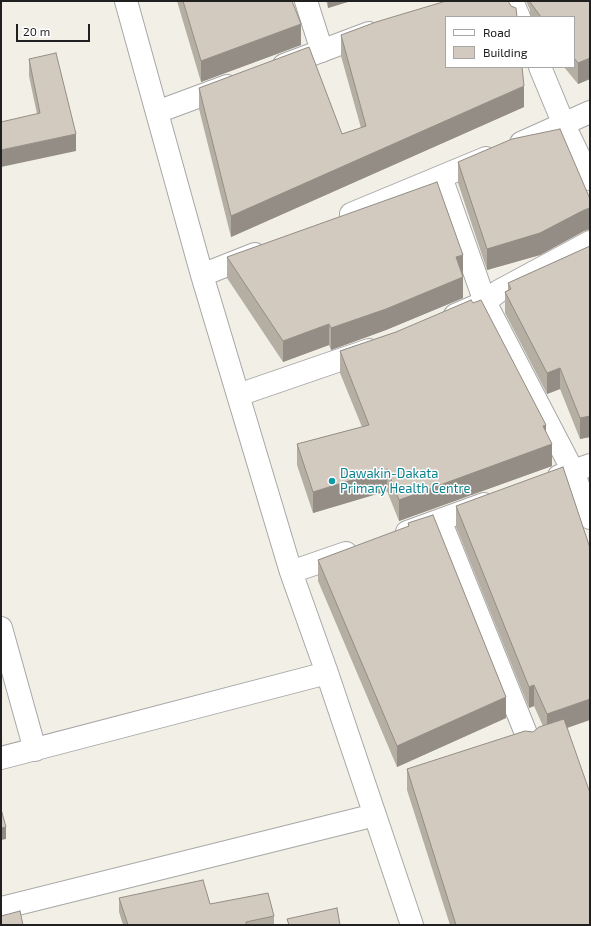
<!DOCTYPE html>
<style>
body{margin:0}
#map{position:relative;width:591px;height:926px;overflow:hidden;background:#f2f0e6;font-family:"Exo 2",sans-serif}
canvas{display:block}
.frame{position:absolute;inset:0;border:2px solid #202020;pointer-events:none}
.legend{position:absolute;left:445px;top:16px;width:130px;height:52px;box-sizing:border-box;background:#fff;border:1px solid #a6a6a6;margin:0;padding:5px 7px;list-style:none;font-size:12px;color:#202020}
.legend li{display:flex;align-items:center;gap:8px;height:20px}
.legend b{width:20px;border:1px solid #a6a6a6}
.scale{position:absolute;left:16px;top:24px;width:74px;height:18px;box-sizing:border-box;border:2px solid #202020;border-top:0;padding-left:5px;font-size:12px;line-height:14px;white-space:nowrap;color:#202020;-webkit-text-stroke:3px #fff;paint-order:stroke}
</style>
<div id="map">
<canvas width="591" height="926"></canvas>
<div class="frame"></div>
<ul class="legend">
<li><b style="height:5px;background:#fff"></b>Road</li>
<li><b style="height:11px;background:#d2cabe"></b>Building</li>
</ul>
<div class="scale">20 m</div>
</div>
<script>
const ctx = document.querySelector('canvas').getContext('2d');
ctx.lineJoin = 'round';
const toPath = rows => new Path2D(rows.map(r => 'M' + r).join(''));
function strokePath(path, color, width, dash) { ctx.strokeStyle = color; ctx.lineWidth = width; ctx.lineCap = dash ? 'butt' : 'round'; ctx.setLineDash(dash || []); ctx.stroke(path); }
function fillPath(path, color) { ctx.fillStyle = color; ctx.fill(path, 'evenodd'); }
function write(font, color, halo, rows, align = 'center') {
  ctx.font = font + ' "Exo 2",sans-serif'; ctx.lineWidth = 3; ctx.setLineDash([]); ctx.textBaseline = 'middle'; ctx.strokeStyle = halo; ctx.fillStyle = color; for (const [text, x, y, turn = 0] of rows) {
    ctx.save(); ctx.translate(x, y); ctx.rotate((+turn || 0) * Math.PI / 180); ctx.textAlign = isNaN(turn) ? turn : align; if (halo) ctx.strokeText(text, 0, 0); ctx.fillText(text, 0, 0); ctx.restore();
  }
}
const minor = toPath([
 [126,1,202,275,291,572,327,673,412,925],
 [306,1,322,51],
 [512,1,519,17],
 [284,65,369,33],
 [540,67,564,125,590,179],
 [157,112,227,86],
 [521,143,590,112],
 [441,177,485,302,573,471,590,518],
 [351,214,486,158],
 [202,275,255,254],
 [455,315,485,302,499,291,590,242],
 [238,395,369,350],
 [559,476,590,465],
 [440,520,529,741],
 [407,532,484,504],
 [291,572,346,553],
 [1,628,35,750],
 [1,758,327,673],
 [1,908,375,815]
]);
strokePath(minor, '#a7a7a7', 24);
strokePath(minor, '#fff', 22);
fillPath(toPath([
 [177,1,292,1,301,45,201,82],
 [326,1,351,1,328,8],
 [526,1,590,1,590,79,578,84,564,67,574,67,574,17,530,17,530,10],
 [341,35,524,107,231,237,199,109,199,88,342,134,361,128,341,56],
 [29,59,76,151,37,114,29,76],
 [458,162,590,199,590,229,584,231,540,255,487,270,458,183],
 [590,246,590,437,580,439,560,389,547,394,505,313,505,292,508,290,508,283],
 [463,255,463,298,386,330,331,350,329,345,283,362,227,278,227,257],
 [473,303,546,433,552,466,399,521,387,491,313,513,297,465,297,444,362,427,340,373,340,351,396,332],
 [456,506,567,728,590,925,450,925,407,790,407,769,533,732,543,726,534,706,529,708,456,527],
 [408,523,506,718,397,767,318,581,318,560,408,527],
 [119,898,210,904,274,916,274,925,123,925,119,912]
]), '#b5aea3');
fillPath(toPath([
 [328,1,351,1,328,8],
 [301,24,301,45,201,82,201,61],
 [590,58,590,79,578,84,578,63],
 [524,86,524,107,231,237,231,216],
 [76,134,76,151,1,167,1,150],
 [590,208,590,229,584,231,540,255,487,270,487,249],
 [463,255,463,276,456,257],
 [463,277,463,298,386,330,331,350,331,328],
 [329,324,329,345,283,362,283,341],
 [560,368,560,389,547,394,547,373],
 [590,416,590,437,580,439,580,418],
 [546,425,546,446,552,444,552,466,399,521,399,500,543,426],
 [387,469,387,491,313,513,313,492],
 [534,685,534,706,529,708,529,687],
 [506,697,506,718,397,767,397,746],
 [590,699,590,720,547,735,547,714],
 [6,827,6,839,1,840,1,828]
]), '#938d85');
const building = toPath([
 [183,1,292,1,301,24,201,61,183,1],
 [446,1,508,1,511,6,516,8,517,17,446,17,446,67,522,67,524,86,231,216,199,88,309,47,342,134,366,126,341,35,376,22,446,1],
 [530,1,590,1,590,58,578,63,574,58,574,17,541,17,530,2,530,1],
 [56,53,76,134,1,150,1,122,40,113,29,59,56,53],
 [560,129,590,199,590,208,584,210,540,233,487,249,458,162,512,139,560,129],
 [437,182,463,255,456,257,463,277,386,309,331,328,329,324,283,341,227,257,437,182],
 [590,246,590,416,580,418,560,368,547,373,505,292,511,289,508,283,590,246],
 [471,300,473,303,481,300,546,425,543,426,552,444,399,500,387,469,313,492,297,444,369,425,340,351,396,332,471,300],
 [563,467,590,548,590,699,547,714,534,685,529,687,456,506,563,467],
 [433,515,506,697,397,746,318,560,409,526,408,523,433,515],
 [564,719,590,793,590,925,456,925,407,769,525,731,533,732,539,727,564,719],
 [1,809,6,827,1,828,1,809],
 [203,880,210,904,268,893,274,916,246,922,246,925,128,925,119,898,203,880],
 [337,908,340,925,289,925,287,919,337,908],
 [20,911,23,925,1,925,1,916,20,911]
]);
fillPath(building, '#d2cabe');
strokePath(building, '#938d85', 1);
for (const [x, y, r, color] of [
 [332,481,4,"#0f9aa8"]
]) { const dot = new Path2D(); dot.arc(x, y, r, 0, 2 * Math.PI); ctx.fillStyle = color; ctx.fill(dot); strokePath(dot, '#fff', 1.5); }
write('13px', '#0d838f', '#fff', [
 ["Dawakin-Dakata",340,474],
 ["Primary Health Centre",340,489]
], 'left');
</script>
